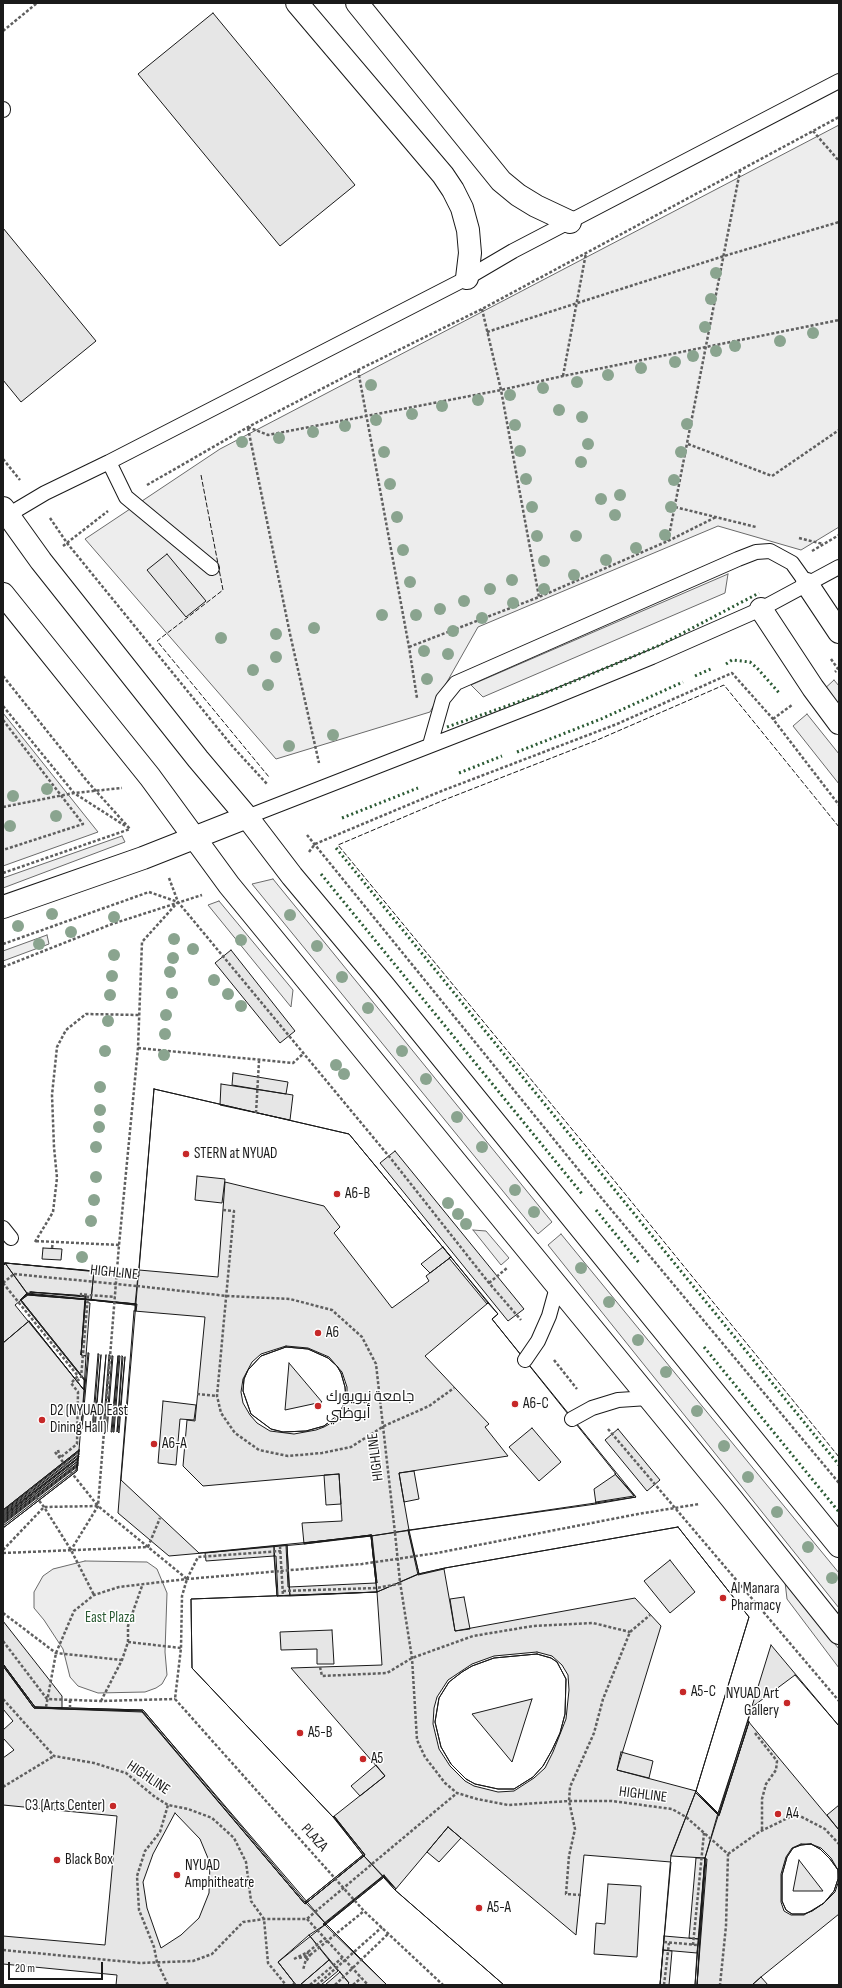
<!DOCTYPE html>
<meta charset="utf-8">
<style>
body{margin:0}
#map{position:relative;width:842px;height:1988px;overflow:hidden;background:#fff;font-family:"Sofia Sans Condensed",sans-serif}
canvas{display:block}
.frame{position:absolute;inset:0;border:4px solid #1a1a1a;pointer-events:none}
.scale{position:absolute;left:8px;top:1962px;width:95px;height:18px;box-sizing:border-box;border:2px solid #1a1a1a;border-top:0;padding-left:5px;font-size:12px;line-height:14px;white-space:nowrap;color:#1a1a1a;-webkit-text-stroke:3px #fff;paint-order:stroke}
</style>
<div id="map">
<canvas width="842" height="1988"></canvas>
<div class="frame"></div>
<div class="scale">20 m</div>
</div>
<script>
const ctx = document.querySelector('canvas').getContext('2d');
ctx.lineJoin = 'round';
function fillPath(path, color) { ctx.fillStyle = color; ctx.fill(path, 'evenodd'); }
const toPath = rows => new Path2D(rows.map(r => 'M' + r).join(''));
function strokePath(path, color, width, dash) { ctx.strokeStyle = color; ctx.lineWidth = width; ctx.lineCap = dash ? 'butt' : 'round'; ctx.setLineDash(dash || []); ctx.stroke(path); }
function write(font, color, halo, rows, align = 'center') {
  ctx.font = font + ' "Sofia Sans Condensed",Cairo,sans-serif'; ctx.lineWidth = 3; ctx.setLineDash([]); ctx.textBaseline = 'middle'; ctx.strokeStyle = halo; ctx.fillStyle = color; for (const [text, x, y, turn = 0] of rows) {
    ctx.save(); ctx.translate(x, y); ctx.rotate((+turn || 0) * Math.PI / 180); ctx.textAlign = isNaN(turn) ? turn : align; if (halo) ctx.strokeText(text, 0, 0); ctx.fillText(text, 0, 0); ctx.restore();
  }
}
const built = toPath([
 [839,125,839,527,801,550,718,526,478,627,430,712,276,759,85,539,220,449,839,125],
 [728,574,725,593,483,697,471,685,728,574],
 [834,680,839,686,839,714,821,692,834,680],
 [3,713,98,832,3,866,3,713],
 [807,714,839,754,839,784,793,726,807,714],
 [122,836,125,842,3,888,3,878,122,836],
 [273,879,552,1222,538,1234,252,884,273,879],
 [219,901,293,990,291,1007,208,905,219,901],
 [47,935,49,944,3,961,3,951,47,935],
 [473,1230,486,1231,509,1258,501,1265,473,1230],
 [561,1234,839,1573,839,1608,548,1245,561,1234],
 [85,1561,147,1562,157,1569,167,1593,165,1652,167,1675,162,1684,156,1688,145,1692,98,1693,78,1686,70,1677,63,1649,44,1620,34,1608,34,1592,43,1576,53,1569,85,1561],
 [785,1582,839,1649,839,1668,787,1599,785,1582]
]);
fillPath(built, '#ededed');
strokePath(built, '#6a6a6a', 1);
const building = toPath([
 [213,13,355,185,280,246,138,74,213,13],
 [3,228,96,341,21,402,3,380,3,228],
 [167,554,206,601,186,617,147,570,167,554],
 [231,950,295,1031,280,1043,215,963,231,950],
 [233,1073,288,1082,286,1094,232,1085,233,1073],
 [221,1084,293,1095,290,1120,220,1105,221,1084],
 [154,1089,349,1134,498,1314,492,1319,636,1497,371,1536,199,1553,121,1480,154,1089],
 [286,1347,308,1349,328,1358,337,1366,341,1373,345,1387,346,1400,339,1414,324,1426,306,1431,283,1432,271,1429,251,1414,243,1391,244,1379,248,1370,261,1356,286,1347],
 [154,1089,349,1134,451,1257,426,1276,429,1281,392,1308,334,1233,340,1227,324,1206,225,1182,218,1277,139,1270,154,1089],
 [395,1151,524,1309,508,1321,380,1163,395,1151],
 [197,1176,225,1179,222,1203,195,1200,197,1176],
 [443,1247,451,1257,430,1273,421,1264,443,1247],
 [43,1248,62,1249,61,1260,42,1259,43,1248],
 [451,1257,488,1303,487,1304,449,1258,451,1257],
 [5,1263,27,1293,21,1300,85,1380,84,1390,29,1321,3,1343,3,1265,5,1263],
 [5,1263,138,1275,139,1270,139,1276,6,1263,3,1266,5,1263],
 [5,1263,94,1271,91,1300,28,1295,5,1263],
 [94,1271,138,1275,135,1305,91,1300,94,1271],
 [30,1292,86,1296,81,1355,85,1297,30,1292],
 [31,1292,86,1296,81,1355,86,1356,84,1390,15,1305,31,1292],
 [27,1293,137,1304,136,1311,136,1304,91,1300,27,1294,20,1300,27,1293],
 [27,1294,136,1304,135,1311,135,1305,91,1300,28,1295,21,1300,85,1380,84,1390,84,1380,20,1300,27,1294],
 [85,1302,90,1303,86,1356,81,1355,85,1302],
 [488,1303,498,1314,492,1319,616,1474,594,1489,596,1504,409,1530,399,1473,508,1456,485,1427,489,1424,425,1356,488,1303],
 [134,1311,205,1317,195,1421,187,1420,183,1466,203,1486,339,1474,342,1521,302,1523,304,1544,169,1556,118,1513,134,1311],
 [29,1321,84,1390,79,1450,3,1510,3,1343,29,1321],
 [286,1346,308,1348,329,1357,342,1372,347,1387,347,1401,340,1414,333,1422,324,1427,316,1430,294,1434,270,1431,257,1423,250,1415,243,1403,241,1392,243,1379,252,1362,261,1354,286,1346],
 [286,1347,308,1349,328,1358,337,1366,341,1373,345,1387,346,1400,339,1414,324,1426,306,1431,283,1432,271,1429,251,1414,243,1391,244,1379,248,1370,261,1356,286,1347],
 [88,1353,89,1353,82,1429,81,1429,88,1353],
 [98,1354,99,1354,93,1430,92,1430,98,1354],
 [101,1355,95,1430,94,1430,101,1355],
 [106,1355,100,1431,99,1431,106,1355],
 [109,1355,110,1355,104,1431,103,1431,109,1355],
 [112,1356,113,1356,107,1432,106,1431,112,1356],
 [118,1356,112,1432,111,1432,118,1356],
 [119,1356,120,1356,114,1432,113,1432,119,1356],
 [122,1356,123,1357,117,1432,122,1356],
 [125,1357,119,1433,118,1432,125,1357],
 [289,1363,322,1402,285,1410,289,1363],
 [163,1401,196,1405,194,1420,180,1419,176,1465,158,1463,163,1401],
 [532,1428,561,1462,539,1481,509,1447,532,1428],
 [618,1429,660,1480,647,1491,605,1440,618,1429],
 [79,1450,77,1471,3,1528,3,1510,79,1450],
 [79,1450,77,1471,3,1528,3,1526,76,1470,79,1450],
 [79,1451,79,1452,3,1512,3,1511,79,1451],
 [79,1454,79,1455,3,1514,3,1513,79,1454],
 [79,1457,3,1516,3,1515,79,1457],
 [78,1458,78,1459,3,1518,3,1517,78,1458],
 [78,1461,3,1520,3,1519,78,1461],
 [78,1463,78,1464,3,1522,3,1521,78,1463],
 [78,1465,78,1466,3,1524,3,1523,78,1465],
 [414,1471,419,1499,404,1502,399,1473,414,1471],
 [339,1474,341,1504,326,1505,324,1475,339,1474],
 [615,1474,636,1497,596,1504,596,1502,634,1496,615,1474],
 [678,1527,749,1617,696,1791,671,1855,660,1985,504,1985,395,1890,364,1856,333,1817,192,1668,191,1599,377,1592,418,1574,445,1568,678,1527],
 [537,1654,551,1658,557,1662,566,1679,565,1714,560,1733,552,1750,543,1766,533,1777,514,1789,498,1789,475,1784,466,1779,451,1764,441,1747,435,1722,439,1698,449,1682,462,1672,472,1666,494,1658,537,1654],
 [678,1527,749,1617,696,1791,617,1770,661,1626,635,1598,455,1631,444,1569,445,1568,678,1527],
 [408,1530,419,1574,445,1568,444,1569,418,1575,408,1530],
 [409,1530,419,1574,377,1592,371,1536,409,1530],
 [371,1535,376,1583,371,1536,304,1544,371,1535],
 [371,1535,304,1543,372,1535,377,1583,371,1535],
 [286,1545,287,1545,289,1587,288,1587,286,1545],
 [287,1545,290,1596,277,1596,274,1546,287,1545],
 [274,1546,274,1556,206,1561,205,1553,274,1546],
 [274,1556,276,1556,278,1596,277,1596,274,1556],
 [670,1560,695,1592,670,1613,644,1581,670,1560],
 [376,1583,377,1592,290,1596,289,1587,376,1583],
 [377,1592,382,1665,291,1668,385,1776,333,1817,192,1668,191,1599,377,1592],
 [464,1597,470,1629,455,1631,450,1599,464,1597],
 [3,1621,62,1696,62,1708,35,1707,3,1664,3,1621],
 [332,1630,334,1664,317,1664,317,1649,281,1650,280,1632,332,1630],
 [771,1645,839,1726,839,1985,695,1985,705,1858,771,1645],
 [811,1844,820,1849,830,1859,838,1870,838,1879,834,1891,824,1903,812,1911,804,1914,792,1914,786,1910,782,1901,782,1875,787,1857,793,1848,801,1845,811,1844],
 [537,1652,552,1656,562,1665,568,1675,569,1690,566,1719,553,1752,545,1768,534,1778,514,1791,498,1792,474,1786,465,1781,450,1766,439,1749,433,1724,434,1708,437,1697,448,1680,472,1664,494,1656,537,1652],
 [537,1654,551,1658,557,1662,566,1679,565,1714,560,1733,552,1750,543,1766,533,1777,514,1789,498,1789,475,1784,466,1779,451,1764,441,1747,435,1722,439,1698,449,1682,462,1672,472,1666,494,1658,537,1654],
 [3,1664,35,1707,143,1710,326,1924,278,1962,296,1985,3,1985,3,1664],
 [3,1664,35,1707,143,1710,305,1902,363,1855,333,1816,365,1855,305,1904,142,1711,34,1708,3,1664],
 [3,1666,34,1708,142,1711,305,1904,365,1855,334,1816,365,1855,305,1904,142,1712,34,1708,3,1666],
 [795,1675,839,1726,839,1830,748,1721,752,1707,795,1675],
 [532,1699,512,1762,472,1714,532,1699],
 [3,1709,13,1721,3,1730,3,1709],
 [748,1721,749,1722,719,1815,695,1792,718,1813,748,1721],
 [749,1722,719,1816,695,1792,719,1815,749,1722],
 [3,1738,14,1750,3,1758,3,1738],
 [621,1752,653,1761,649,1778,617,1770,621,1752],
 [376,1765,385,1776,360,1796,351,1786,376,1765],
 [696,1791,718,1813,705,1858,671,1856,696,1791],
 [3,1805,117,1816,105,1945,3,1936,3,1805],
 [839,1805,839,1830,827,1815,839,1805],
 [175,1813,200,1839,210,1863,209,1893,199,1918,181,1935,161,1948,147,1908,143,1882,153,1854,175,1813],
 [448,1827,576,1935,584,1855,671,1862,660,1985,504,1985,395,1890,448,1827],
 [448,1827,461,1838,439,1862,427,1852,448,1827],
 [801,1844,811,1844,821,1848,831,1858,838,1870,839,1880,835,1892,824,1903,804,1915,791,1915,784,1911,781,1902,781,1874,786,1857,792,1848,801,1844],
 [811,1844,820,1849,830,1859,838,1870,838,1879,834,1891,824,1903,812,1911,804,1914,792,1914,786,1910,782,1901,782,1875,787,1857,793,1848,801,1845,811,1844],
 [363,1855,384,1877,326,1924,305,1902,363,1855],
 [696,1858,705,1858,699,1939,689,1938,696,1858],
 [705,1858,697,1985,695,1985,697,1953,705,1858],
 [706,1859,707,1859,697,1985,700,1939,706,1859],
 [799,1860,823,1891,793,1891,799,1860],
 [384,1875,396,1889,383,1876,324,1925,323,1924,384,1875],
 [384,1876,396,1889,395,1890,384,1877,326,1924,387,1985,324,1924,384,1876],
 [608,1884,641,1886,637,1957,594,1954,596,1923,605,1924,608,1884],
 [839,1914,839,1985,752,1985,761,1977,839,1914],
 [326,1924,387,1985,347,1985,349,1983,309,1935,326,1924],
 [309,1935,329,1960,300,1985,296,1985,278,1962,309,1935],
 [664,1936,699,1939,697,1953,663,1950,664,1936],
 [663,1950,672,1951,669,1985,660,1985,663,1950],
 [329,1960,338,1971,321,1985,300,1985,329,1960],
 [3,1964,117,1975,116,1985,3,1985,3,1964],
 [340,1972,349,1983,347,1985,325,1985,340,1972],
 [761,1977,768,1985,752,1985,761,1977]
]);
fillPath(building, '#e6e6e6');
strokePath(building, '#1a1a1a', 1);
const lane = toPath([
 [3,109,3,110],
 [109,462,126,497,212,568],
 [8,515,45,493,109,462,467,278,513,251,839,81],
 [430,745,443,699,456,683,738,559,756,552,770,551,792,563,807,584],
 [247,817,542,702,652,657,761,609,839,567],
 [3,1228,11,1238],
 [525,1360,538,1341,549,1316,557,1287],
 [572,1419,592,1408,618,1400,648,1398]
]);
const street = toPath([
 [297,3,443,175,453,190,462,208,468,230,470,253,467,278],
 [357,3,501,181,518,195,536,206,570,222]
]);
const secondary = toPath([
 [3,508,41,561,198,759,247,817,292,876,384,986,839,1546],
 [807,584,839,632],
 [3,594,150,777,229,885,731,1498,839,1633],
 [761,609,813,688,839,723],
 [3,907,143,858,247,817]
]);
strokePath(lane, '#1a1a1a', 16);
strokePath(street, '#1a1a1a', 24);
strokePath(secondary, '#1a1a1a', 24);
strokePath(toPath([
 [3,31,37,3],
 [813,131,839,161],
 [482,309,501,390,539,597],
 [487,332,724,256,839,222],
 [358,370,409,647,417,698],
 [563,376,586,253],
 [248,427,268,435,501,390,563,376,839,320],
 [248,428,290,634,319,763],
 [688,444,772,476,839,430],
 [3,459,20,480],
 [147,485,248,427,358,370,482,309,839,117],
 [675,507,756,527],
 [50,518,67,543,233,747,267,784],
 [799,538,823,544],
 [668,541,716,517],
 [63,546,108,511],
 [812,551,839,535],
 [409,647,539,597,668,541,740,171],
 [831,659,838,669,835,672],
 [3,676,87,781,130,829],
 [3,706,74,793,127,827],
 [773,719,792,705],
 [3,720,83,824,3,850],
 [3,807,74,793,122,788],
 [307,835,599,1195,839,1483],
 [309,852,315,844,439,792,617,724,732,673,773,719,839,805],
 [3,873,130,829],
 [169,878,178,902,392,1160,489,1283,521,1320],
 [3,944,149,892,178,902,142,942,138,1048,119,1245,98,1506,71,1550],
 [3,967,112,924,202,895],
 [138,1048,293,1063,303,1054],
 [256,1113,259,1061],
 [223,1210,234,1211,217,1396,221,1413,235,1433,259,1450,288,1456,322,1453,351,1447,384,1426,429,1406,454,1388],
 [36,1241,119,1245],
 [35,1242,53,1212,57,1178,54,1147,52,1095,57,1047,66,1030,86,1014,140,1015],
 [52,1248,53,1242],
 [3,1283,78,1376,71,1383,78,1392,77,1444,61,1457],
 [3,1283,14,1274],
 [489,1283,507,1268],
 [137,1286,227,1296,290,1299,332,1310,362,1337,376,1364,395,1533],
 [81,1296,81,1294,88,1295],
 [554,1360,577,1389],
 [77,1381,81,1378,88,1295,115,1297],
 [197,1394,217,1396],
 [608,1429,839,1701],
 [58,1450,60,1457],
 [55,1452,98,1506],
 [30,1489,44,1507,71,1550,94,1595],
 [3,1550,44,1507,98,1506,187,1579,182,1596,181,1648,175,1699],
 [3,1553,148,1547,160,1518],
 [187,1579,198,1557,281,1551],
 [400,1582,412,1658,417,1740,425,1757,445,1783,457,1793,477,1799,508,1805,569,1801,612,1801,672,1809,686,1817,728,1854,726,1926,720,1985],
 [283,1591,376,1588,399,1584],
 [3,1613,56,1653,122,1660],
 [3,1641,47,1699,101,1701,175,1699],
 [128,1642,181,1648],
 [320,1667,322,1676,387,1673,412,1658,473,1636,533,1626,593,1623,630,1632],
 [3,1699,54,1756,94,1763,126,1773,155,1797,168,1805,188,1809,212,1818,234,1838,246,1862,251,1901,264,1919,268,1963,286,1985],
 [175,1699,364,1911,443,1985],
 [101,1701,122,1660,128,1642,128,1626,142,1586],
 [46,1707,56,1653,74,1611,94,1595,119,1587,187,1579,362,1564,437,1553,638,1514,699,1504],
 [70,1708,70,1699],
 [755,1733,777,1761,776,1770,766,1784,762,1799,762,1831],
 [3,1787,54,1756],
 [728,1854,759,1832,796,1814,825,1829,839,1844],
 [372,1864,457,1793],
 [581,1895,566,1894,569,1856,575,1829,569,1801,570,1787,594,1733,603,1699,630,1632,650,1615],
 [307,1919,368,1985],
 [664,1942,698,1945],
 [693,1945,704,1833],
 [3,1950,140,1963,193,1961,212,1954,243,1922,264,1919,307,1919,315,1912],
 [308,1952,324,1939],
 [310,1955,364,1911],
 [299,1958,310,1955,306,1962],
 [294,1959,308,1952,303,1970],
 [168,1985,157,1962,154,1947,139,1910,137,1876,145,1851,160,1832,168,1805],
 [293,1985,295,1983],
 [310,1985,342,1958],
 [317,1985,382,1927],
 [335,1985,388,1934],
 [353,1985,361,1978],
 [664,1985,669,1943]
]), '#5f5f5f', 2.5, [3, 2]);
strokePath(lane, '#fff', 14);
strokePath(street, '#fff', 22);
strokePath(secondary, '#fff', 22);
strokePath(toPath([
 [14,1274,137,1286],
 [395,1533,400,1582],
 [280,1546,283,1596],
 [315,1912,372,1864]
]), '#5f5f5f', 2.5, [3, 2]);
strokePath(toPath([
 [726,664,732,660,750,662,757,668,780,694],
 [695,676,711,669],
 [447,727,555,689,613,665,660,645,759,593],
 [517,752,601,719,683,682],
 [459,773,502,756],
 [342,818,418,788],
 [336,848,839,1465],
 [321,874,583,1195],
 [596,1210,640,1264],
 [704,1347,839,1512]
]), '#2b5a34', 3, [2, 3]);
strokePath(toPath([
 [201,475,223,590,157,641,269,777],
 [839,827,724,685,595,741,444,800,338,845,613,1179,839,1457]
]), '#1a1a1a', 1, [5, 2]);
ctx.fillStyle = '#8aa48f';
for (const [x, y] of [
 [716,273],
 [711,299],
 [705,327],
 [813,333],
 [780,341],
 [735,346],
 [716,351],
 [693,356],
 [675,362],
 [641,368],
 [608,375],
 [577,382],
 [371,385],
 [543,388],
 [510,395],
 [478,400],
 [442,406],
 [559,410],
 [412,414],
 [582,417],
 [376,420],
 [687,424],
 [515,425],
 [345,426],
 [313,432],
 [279,438],
 [242,442],
 [588,444],
 [520,451],
 [384,452],
 [681,452],
 [581,462],
 [526,479],
 [674,480],
 [390,484],
 [620,495],
 [601,499],
 [532,507],
 [671,507],
 [615,515],
 [397,517],
 [665,535],
 [537,536],
 [576,536],
 [636,548],
 [403,550],
 [606,560],
 [544,561],
 [574,575],
 [512,580],
 [410,582],
 [490,589],
 [544,589],
 [464,601],
 [513,603],
 [440,609],
 [382,615],
 [416,615],
 [482,618],
 [314,628],
 [453,631],
 [276,634],
 [221,638],
 [424,651],
 [448,654],
 [276,657],
 [253,670],
 [427,679],
 [268,685],
 [333,735],
 [289,746],
 [47,789],
 [13,796],
 [56,816],
 [10,826],
 [52,914],
 [290,915],
 [114,917],
 [18,926],
 [71,932],
 [174,939],
 [241,940],
 [39,944],
 [317,946],
 [193,949],
 [114,955],
 [173,958],
 [170,972],
 [112,976],
 [342,977],
 [214,980],
 [172,993],
 [228,994],
 [110,995],
 [241,1006],
 [368,1008],
 [166,1015],
 [108,1021],
 [165,1034],
 [105,1051],
 [402,1051],
 [164,1055],
 [336,1065],
 [344,1074],
 [426,1079],
 [100,1087],
 [100,1110],
 [457,1117],
 [99,1127],
 [96,1147],
 [482,1147],
 [96,1177],
 [515,1190],
 [94,1200],
 [448,1203],
 [534,1212],
 [458,1214],
 [91,1221],
 [466,1224],
 [82,1257],
 [581,1268],
 [609,1302],
 [638,1340],
 [666,1372],
 [697,1411],
 [724,1446],
 [748,1477],
 [777,1512],
 [808,1547],
 [832,1578]
]) { ctx.beginPath(); ctx.arc(x, y, 6, 0, 2 * Math.PI); ctx.fill(); }
for (const [x, y, r, color] of [
 [186,1154,4,"#c62828"],
 [337,1194,4,"#c62828"],
 [318,1333,4,"#c62828"],
 [515,1404,4,"#c62828"],
 [318,1406,4,"#c62828"],
 [42,1420,4,"#c62828"],
 [154,1444,4,"#c62828"],
 [723,1598,4,"#c62828"],
 [683,1692,4,"#c62828"],
 [787,1703,4,"#c62828"],
 [300,1733,4,"#c62828"],
 [363,1759,4,"#c62828"],
 [113,1806,4,"#c62828"],
 [778,1814,4,"#c62828"],
 [57,1860,4,"#c62828"],
 [177,1875,4,"#c62828"],
 [479,1908,4,"#c62828"]
]) { const dot = new Path2D(); dot.arc(x, y, r, 0, 2 * Math.PI); ctx.fillStyle = color; ctx.fill(dot); strokePath(dot, '#fff', 1.5); }
write('15px', '#1a1a1a', '#fff', [
 ["STERN at NYUAD",194,1154],
 ["A6-B",345,1194],
 ["A6",326,1333],
 ["جامعة نيويورك",326,1397],
 ["أبوظبي",326,1414],
 ["A6-C",523,1404],
 ["D2 (NYUAD East",50,1411],
 ["Dining Hall)",50,1428],
 ["A6-A",162,1444],
 ["Al Manara",731,1589],
 ["Pharmacy",731,1606],
 ["A5-C",691,1692],
 ["NYUAD Art",779,1694,"right"],
 ["Gallery",779,1711,"right"],
 ["A5-B",308,1733],
 ["A5",371,1759],
 ["C3 (Arts Center)",105,1806,"right"],
 ["A4",786,1814],
 ["Black Box",65,1860],
 ["NYUAD",185,1866],
 ["Amphitheatre",185,1883],
 ["A5-A",487,1908]
], 'left');
write('15px', '#1a1a1a', '#fff', [
 ["HIGHLINE",114,1273,6],
 ["HIGHLINE",376,1457,-97],
 ["HIGHLINE",148,1778,34],
 ["HIGHLINE",643,1795,7],
 ["PLAZA",314,1838,48]
]);
write('15px', '#2b5a34', '#fff', [
 ["East Plaza",110,1618]
]);
</script>
